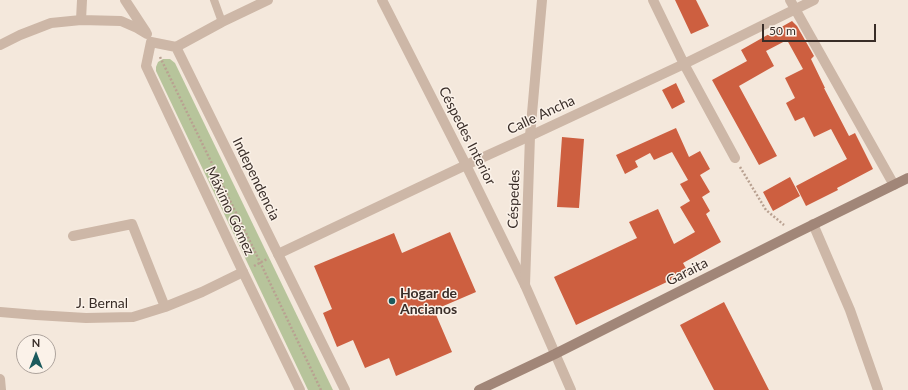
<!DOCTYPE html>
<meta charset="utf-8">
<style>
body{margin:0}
#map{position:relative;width:908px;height:390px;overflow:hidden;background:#f4e8dc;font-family:Lato,sans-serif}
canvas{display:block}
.north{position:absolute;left:16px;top:334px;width:40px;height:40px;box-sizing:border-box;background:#fbf2e9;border:1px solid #ada39c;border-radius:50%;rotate:0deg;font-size:11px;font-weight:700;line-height:16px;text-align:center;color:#392d28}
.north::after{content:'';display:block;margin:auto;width:14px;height:18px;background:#1b5a5d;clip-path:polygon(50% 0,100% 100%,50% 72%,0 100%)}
.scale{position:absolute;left:762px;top:24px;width:114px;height:18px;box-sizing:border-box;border:2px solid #392d28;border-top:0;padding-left:5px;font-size:12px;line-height:14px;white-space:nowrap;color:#392d28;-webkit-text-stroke:3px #fbf2e9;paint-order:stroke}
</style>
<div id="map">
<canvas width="908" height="390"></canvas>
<div class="north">N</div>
<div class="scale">50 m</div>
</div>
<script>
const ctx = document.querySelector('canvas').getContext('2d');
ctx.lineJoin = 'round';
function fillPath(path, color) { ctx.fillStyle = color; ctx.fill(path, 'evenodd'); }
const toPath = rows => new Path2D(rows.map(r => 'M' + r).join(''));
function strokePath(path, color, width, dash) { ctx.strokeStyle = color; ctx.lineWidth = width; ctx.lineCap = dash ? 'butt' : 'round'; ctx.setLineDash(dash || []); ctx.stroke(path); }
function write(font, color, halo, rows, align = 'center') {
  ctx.font = font + ' Lato,sans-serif'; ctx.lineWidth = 3; ctx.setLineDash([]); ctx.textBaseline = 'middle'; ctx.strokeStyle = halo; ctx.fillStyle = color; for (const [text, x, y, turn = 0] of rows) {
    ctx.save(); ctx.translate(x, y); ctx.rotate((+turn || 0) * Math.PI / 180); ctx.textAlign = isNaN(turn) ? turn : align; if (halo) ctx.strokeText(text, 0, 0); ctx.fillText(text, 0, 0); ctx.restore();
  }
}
fillPath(toPath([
 [163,59,170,59,175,63,333,390,308,390,156,71,156,67,158,62]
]), '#b7c49b');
fillPath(toPath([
 [675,0,696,0,709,26,691,34],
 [792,21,797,26,814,56,811,59,825,88,824,88,849,136,855,133,873,169,837,188,838,190,806,206,796,186,847,159,831,129,814,137,804,117,795,121,786,103,795,98,785,78,803,69,787,40,766,51,774,66,739,86,777,156,759,165,712,80,747,61,741,50],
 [676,83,685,102,672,109,662,90],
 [676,128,689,157,700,151,710,169,700,175,710,192,702,197,710,211,706,214,721,242,683,263,688,272,576,325,554,277,637,238,629,222,658,209,674,244,695,232,680,207,690,201,680,184,688,180,672,152,654,160,650,153,635,161,638,167,625,174,616,155],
 [562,137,584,139,579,208,557,207],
 [790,177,800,196,773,211,763,192],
 [450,232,476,292,434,310,452,352,396,376,389,358,365,368,353,340,337,347,323,313,332,309,314,266,394,233,402,253],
 [724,302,769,390,714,390,680,325]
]), '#cd5f40');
strokePath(toPath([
 [160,57,260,262,321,390],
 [740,167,766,210,784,225],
 [254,266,267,259]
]), '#b9a191', 2.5, [2, 2]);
strokePath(toPath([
 [214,0,222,22]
]), '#cdb7a7', 8);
strokePath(toPath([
 [125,0,146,32],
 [382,0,466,165,525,285],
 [653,0,684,64,735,158],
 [790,0,894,185],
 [81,20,82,0],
 [0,45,20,35,51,23,81,20,121,21,137,28,147,34],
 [176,47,222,22,268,0],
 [813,224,850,310,878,390],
 [73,236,132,224,165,307],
 [278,254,466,165,530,136,684,64,814,0],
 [0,312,36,315,86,318,133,317,165,307,202,292,243,272],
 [0,379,1,390]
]), '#cdb7a7', 10);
strokePath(toPath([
 [542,0,530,136,525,285,571,390],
 [300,390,243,272,146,66,151,42,176,47,345,390]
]), '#cdb7a7', 10);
strokePath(toPath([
 [479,390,555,354,794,234,908,178]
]), '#a18678', 10);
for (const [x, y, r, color] of [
 [392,301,4,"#1b5a5d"]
]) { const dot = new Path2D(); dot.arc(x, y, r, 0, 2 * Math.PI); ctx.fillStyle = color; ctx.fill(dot); strokePath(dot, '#fbf2e9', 1.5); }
write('14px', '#392d28', '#fbf2e9', [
 ["Calle Ancha",541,115,-25],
 ["Céspedes Interior",467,136,63],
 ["Independencia",256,179,64],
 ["Céspedes",514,199,-88],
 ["Máximo Gómez",230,211,65],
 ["Garaita",687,272,-27],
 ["J. Bernal",102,303]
]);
write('bold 14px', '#392d28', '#fbf2e9', [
 ["Hogar de",400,293],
 ["Ancianos",400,309]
], 'left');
</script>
